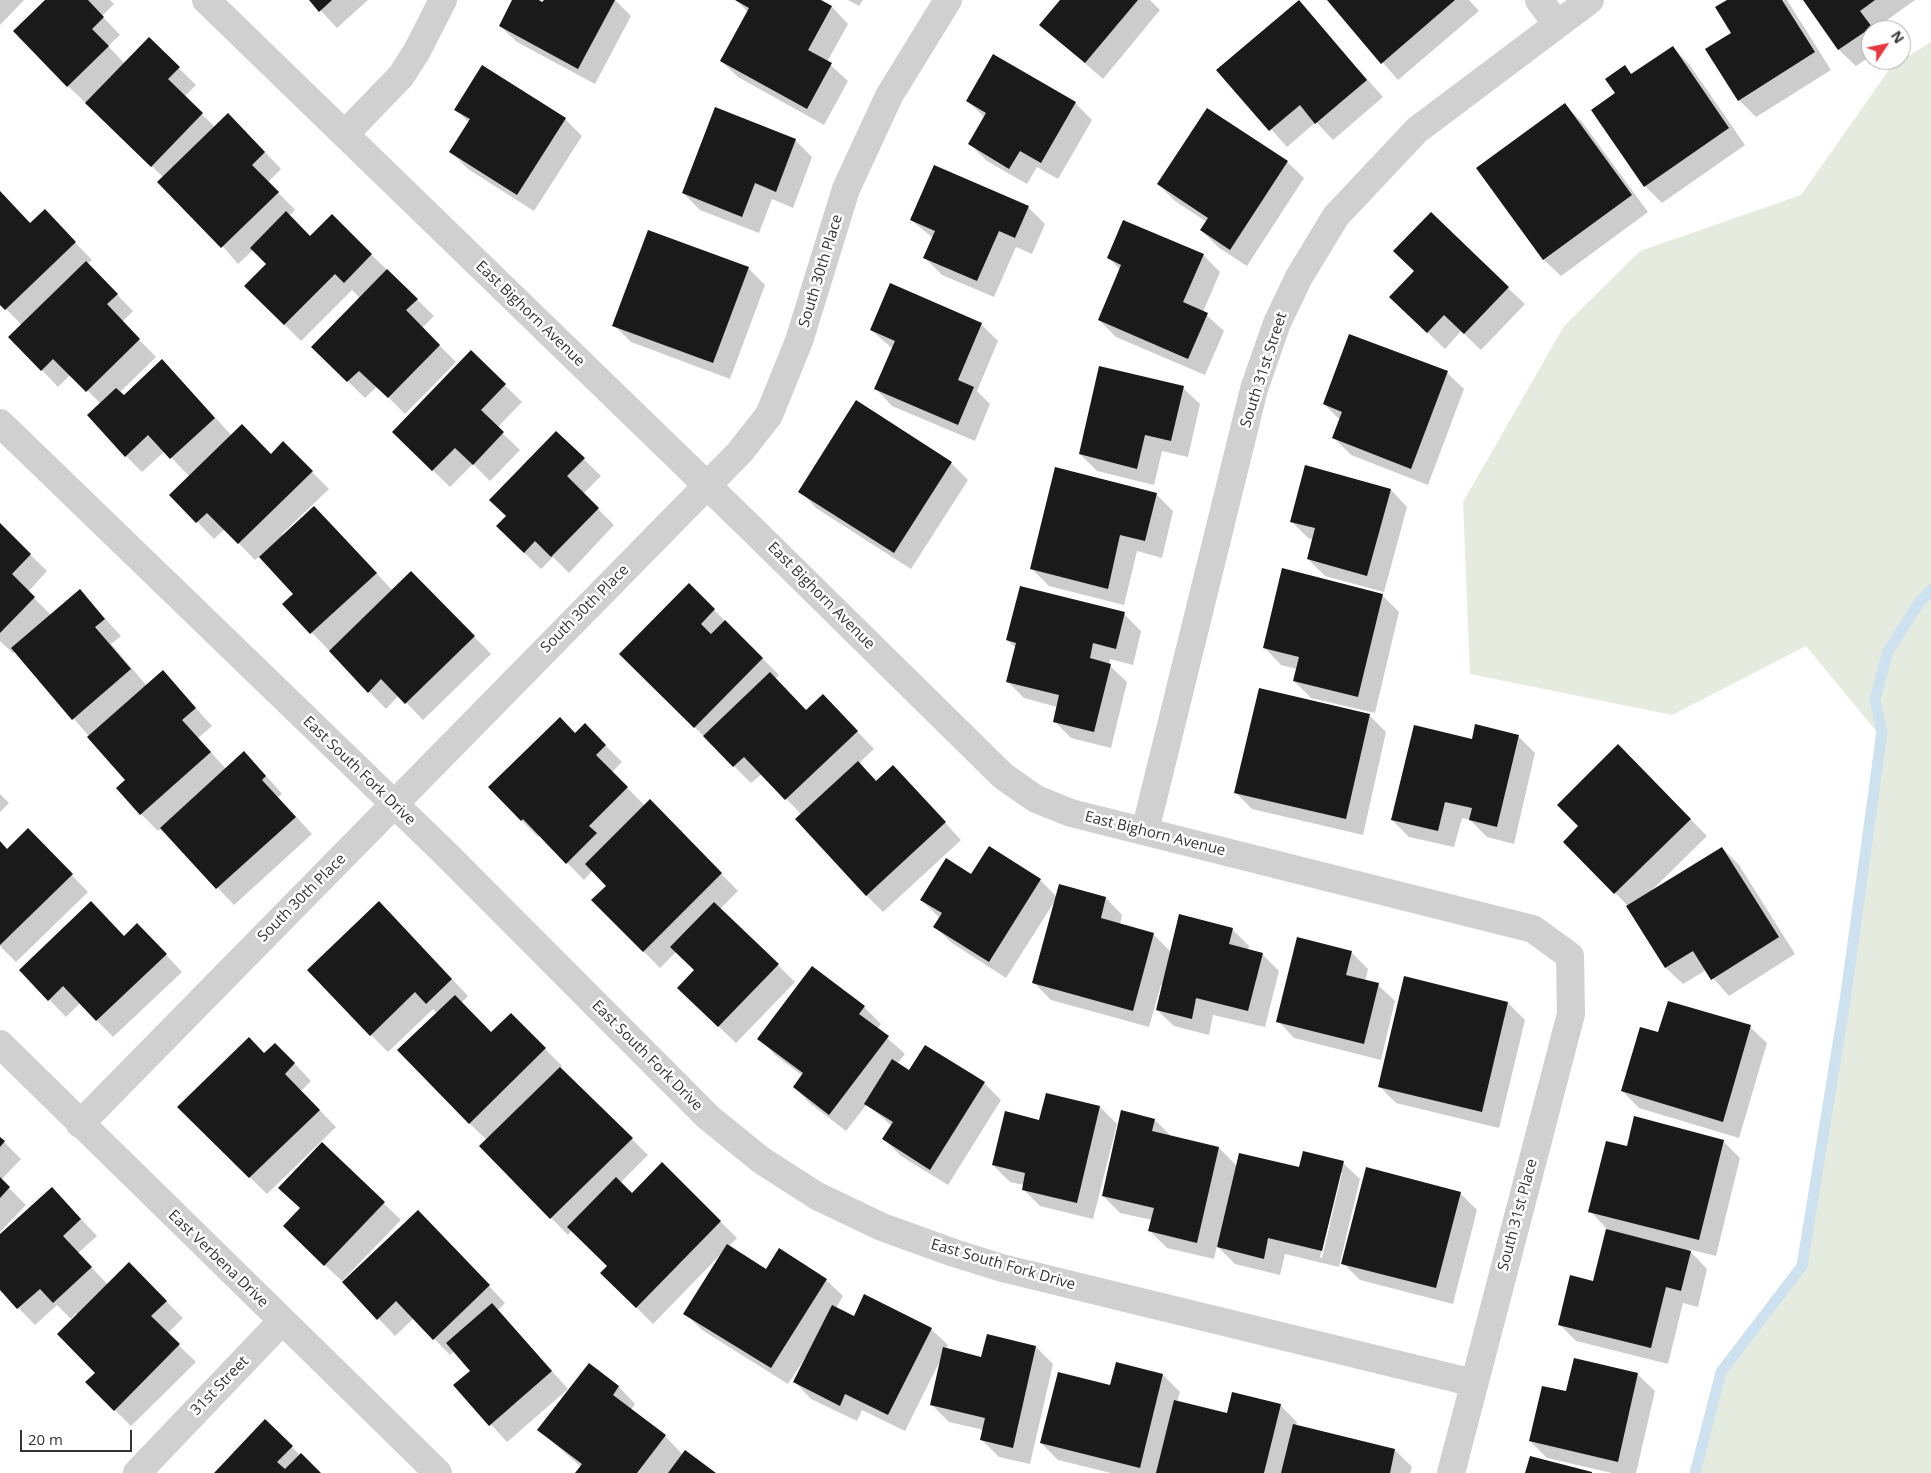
<!DOCTYPE html>
<style>
body{margin:0}
#map{position:relative;width:1931px;height:1473px;overflow:hidden;background:#fff;font-family:"Open Sans",sans-serif}
canvas{display:block}
.north{position:absolute;left:1861px;top:20px;width:50px;height:50px;box-sizing:border-box;background:#fff;border:1px solid #adadad;border-radius:50%;rotate:56deg;font-size:14px;font-weight:700;line-height:20px;text-align:center;color:#333}
.north::after{content:'';display:block;margin:auto;width:18px;height:22px;background:#e63840;clip-path:polygon(50% 0,100% 100%,50% 72%,0 100%)}
.scale{position:absolute;left:20px;top:1430px;width:112px;height:22px;box-sizing:border-box;border:2px solid #333;border-top:0;padding-left:6px;font-size:15px;line-height:18px;white-space:nowrap;color:#333;-webkit-text-stroke:4px #fff;paint-order:stroke}
</style>
<div id="map">
<canvas width="1931" height="1473"></canvas>
<div class="north">N</div>
<div class="scale">20 m</div>
</div>
<script>
const ctx = document.querySelector('canvas').getContext('2d');
ctx.lineJoin = 'round';
function fillPath(path, color) { ctx.fillStyle = color; ctx.fill(path, 'evenodd'); }
const toPath = rows => new Path2D(rows.map(r => 'M' + r).join(''));
function strokePath(path, color, width, dash) { ctx.strokeStyle = color; ctx.lineWidth = width; ctx.lineCap = dash ? 'butt' : 'round'; ctx.setLineDash(dash || []); ctx.stroke(path); }
function write(font, color, halo, rows, align = 'center') {
  ctx.font = font + ' "Open Sans",sans-serif'; ctx.lineWidth = 5; ctx.setLineDash([]); ctx.textBaseline = 'middle'; ctx.strokeStyle = halo; ctx.fillStyle = color; for (const [text, x, y, turn = 0] of rows) {
    ctx.save(); ctx.translate(x, y); ctx.rotate((+turn || 0) * Math.PI / 180); ctx.textAlign = isNaN(turn) ? turn : align; if (halo) ctx.strokeText(text, 0, 0); ctx.fillText(text, 0, 0); ctx.restore();
  }
}
fillPath(toPath([
 [1931,42,1931,1473,1691,1473,1717,1368,1802,1261,1816,1152,1847,975,1876,731,1806,646,1672,715,1470,674,1463,502,1564,326,1640,251,1801,195,1891,67]
]), '#e5ecdf');
fillPath(toPath([
 [0,0,24,0,0,25],
 [47,0,110,0,114,4,102,16,120,35,108,46,125,64,149,39,196,85,184,97,215,127,245,131,281,169,268,182,295,210,289,216,311,237,332,216,434,316,422,328,456,362,405,414,377,386,365,398,313,347,360,298,352,290,301,341,246,286,267,264,253,250,238,264,163,177,68,86],
 [311,0,368,0,337,28],
 [514,0,536,0,543,4,545,0,615,0,631,16,595,84,517,42,500,26],
 [736,0,818,0,832,7,848,24,827,62,848,81,824,125,738,77,721,61,748,12],
 [848,0,863,0,859,6],
 [1060,0,1150,0,1160,10,1103,79,1041,25],
 [1328,0,1469,0,1479,11,1398,80],
 [1729,0,1787,0,1831,70,1756,117,1739,100],
 [1804,0,1915,0,1876,28,1877,30,1871,30,1871,56,1856,66,1839,50],
 [1298,1,1383,97,1333,140,1316,122,1287,147,1218,70],
 [1672,47,1689,64,1745,145,1662,203,1645,186,1617,94,1624,67,1633,75],
 [967,100,1075,103,1092,120,1058,179,1037,167,1027,184,987,161,970,144,985,118],
 [1565,105,1582,122,1648,212,1561,276,1544,260,1478,168],
 [456,109,565,119,582,136,534,211,468,169,451,152,469,123],
 [795,140,812,157,793,208,772,199,759,233,700,210,683,193],
 [1287,162,1304,178,1247,266,1218,247,1201,230,1207,222,1175,201,1158,184],
 [0,192,31,224,61,228,92,260,87,264,133,311,122,322,156,357,119,393,124,397,179,378,232,436,271,455,283,443,329,489,282,534,284,536,331,524,393,591,411,572,491,654,423,720,399,695,386,709,284,604,294,594,260,556,255,560,225,529,214,539,171,495,190,477,165,451,142,472,126,456,101,404,71,374,58,387,42,370,22,325,0,303],
 [1028,207,1045,224,1032,254,1016,247,994,297,942,275,925,258,933,238,911,220],
 [1203,255,1220,272,1203,312,1224,331,1205,375,1116,337,1099,320,1120,270,1109,258],
 [748,268,765,285,730,379,631,342,614,325],
 [1508,288,1525,304,1481,350,1461,331,1445,349,1407,313],
 [981,324,998,341,977,391,990,404,975,441,892,406,876,389,893,349,871,330],
 [471,352,522,402,497,428,520,450,490,481,473,464,450,487,394,432],
 [1447,373,1464,389,1428,485,1351,455,1334,438,1340,420,1324,404],
 [1183,388,1200,404,1188,457,1162,451,1154,485,1097,471,1080,454],
 [857,402,951,463,968,480,911,569,816,508,800,491],
 [556,432,601,476,583,494,614,525,569,573,553,557,541,569,514,543,507,517],
 [1391,490,1407,507,1384,592,1325,576,1308,559,1314,540,1308,538,1291,521],
 [1156,494,1173,511,1162,558,1137,551,1124,605,1049,586,1032,569],
 [0,525,47,571,28,592,51,615,80,591,121,636,111,644,147,686,163,672,212,726,198,738,226,769,261,770,282,794,278,797,312,834,234,905,161,828,158,831,141,814,118,788,127,780,15,651,13,653,0,641],
 [689,585,779,675,775,679,806,711,840,713,874,749,859,763,877,781,893,766,961,840,883,912,866,895,802,815,762,774,751,783,621,654],
 [1382,595,1399,612,1375,713,1311,698,1294,681,1297,669,1281,665,1265,648],
 [1124,614,1141,631,1133,665,1110,659,1109,665,1127,682,1111,748,1071,738,1054,721,1057,707,1024,698,1008,682,1016,648,1007,640],
 [1369,715,1386,732,1363,835,1252,809,1235,792],
 [585,725,622,762,612,772,645,806,650,801,738,891,720,909,795,982,736,1043,695,1004,695,970,676,952,660,968,593,900,608,886,593,870,584,880,540,835,538,837,521,820,575,734],
 [1518,736,1535,753,1514,844,1487,837,1470,820,1462,818,1454,847,1409,837,1392,820,1473,741],
 [1618,746,1707,836,1650,892,1722,848,1739,865,1795,954,1729,996,1706,970,1683,984,1666,968,1629,907,1565,842,1580,826],
 [0,794,9,803,0,812],
 [28,830,88,892,16,962,0,946,0,842,8,850],
 [972,875,1040,880,1057,897,1106,898,1122,915,1120,925,1153,934,1171,952,1232,929,1249,946,1248,950,1262,954,1279,971,1265,1027,1213,1015,1209,1035,1174,1026,1157,1010,1163,986,1161,985,1149,1027,1051,1000,1034,983,1056,899,1006,978,952,943,935,927,940,918,921,900],
 [395,919,468,996,461,1003,491,1033,511,1015,562,1066,560,1068,648,1155,620,1183,632,1195,662,1164,737,1238,728,1247,767,1271,826,1280,843,1296,836,1308,854,1317,931,1329,948,1345,946,1349,982,1358,1036,1347,1053,1364,1030,1464,999,1457,982,1440,984,1430,949,1422,932,1405,941,1359,905,1431,862,1410,857,1421,811,1399,795,1382,806,1359,805,1358,788,1384,702,1330,685,1313,720,1255,653,1324,602,1273,609,1266,572,1230,568,1235,481,1146,487,1140,469,1123,437,1013,433,1009,388,1052,371,1035],
 [125,937,154,942,182,972,113,1037,80,1003,66,1017,21,970],
 [1351,952,1368,969,1365,981,1378,985,1395,1001,1381,1060,1294,1038,1278,1021],
 [1508,1003,1525,1020,1499,1128,1396,1103,1379,1086],
 [864,1007,881,1024,877,1029,905,1054,897,1064,910,1072,984,1083,1001,1100,948,1185,901,1156,884,1139,892,1126,867,1104,846,1131,811,1104,794,1087,803,1076,775,1055,759,1038],
 [1750,1027,1767,1043,1739,1138,1639,1108,1622,1091,1659,1034],
 [265,1055,292,1061,311,1081,301,1091,336,1127,267,1194,178,1107],
 [1100,1107,1117,1124,1093,1219,1040,1206,1023,1189,1024,1185,1010,1182,993,1165,1040,1121],
 [1155,1120,1172,1137,1219,1148,1237,1166,1300,1169,1343,1163,1360,1179,1339,1267,1285,1254,1280,1275,1235,1264,1217,1246,1214,1259,1167,1248,1150,1231,1152,1220,1120,1213,1103,1196],
 [1340,1173,1342,1173,1322,1258,1320,1257],
 [0,1138,21,1159,1,1180,26,1205,0,1232],
 [1723,1141,1740,1158,1716,1256,1688,1249,1707,1269,1698,1307,1683,1303,1668,1364,1576,1341,1559,1324,1594,1283,1607,1229,1590,1211],
 [322,1144,401,1220,342,1281,301,1243,301,1209],
 [1460,1193,1477,1210,1453,1304,1360,1280,1343,1263],
 [69,1206,97,1236,78,1253,108,1285,129,1264,183,1318,167,1334,196,1362,131,1426,87,1382,97,1373,78,1315,76,1313,71,1319,57,1305,35,1325,0,1289,0,1236],
 [434,1228,505,1303,498,1310,568,1389,507,1442,455,1385,472,1371,455,1351,450,1355,414,1318,395,1336,344,1282],
 [1575,1360,1638,1375,1655,1391,1636,1473,1612,1473,1547,1458,1530,1441,1567,1393],
 [589,1364,619,1387,635,1404,631,1410,665,1436,683,1455,714,1473,577,1473,581,1467,539,1430],
 [1117,1364,1163,1375,1180,1392,1177,1402,1228,1415,1280,1405,1297,1422,1296,1426,1395,1450,1412,1467,1410,1473,1111,1473,1058,1460,1041,1443,1111,1386],
 [265,1421,300,1455,319,1473,215,1473]
]), '#0003');
strokePath(toPath([
 [1695,1473,1721,1372,1802,1266,1845,1001,1882,733,1875,699,1888,651,1919,603,1931,590]
]), '#cee1ee', 11);
fillPath(toPath([
 [45,0,88,0,104,17,92,29,109,46,67,87,13,31],
 [309,0,332,0,319,12],
 [512,0,539,0,542,2,544,0,615,0,578,69,499,26],
 [735,0,821,0,832,6,808,50,832,63,807,109,720,61,749,8],
 [1060,0,1138,0,1085,63,1039,25],
 [1299,0,1367,80,1315,124,1300,105,1269,131,1216,70],
 [1327,0,1455,0,1381,64],
 [1727,0,1782,0,1815,52,1738,101,1705,49,1731,33,1715,7],
 [1803,0,1875,0,1860,11,1872,27,1838,50],
 [149,37,180,67,168,79,203,113,151,167,85,103],
 [1673,46,1729,128,1644,187,1591,110,1615,93,1605,79,1625,65,1631,74],
 [993,54,1076,102,1041,163,1020,151,1009,169,968,144,986,113,966,101],
 [482,65,566,118,517,195,449,152,470,119,454,110],
 [1565,103,1632,195,1543,260,1476,168],
 [715,107,796,139,776,192,755,183,742,217,682,193],
 [1207,108,1288,161,1230,250,1200,230,1208,218,1157,184],
 [228,113,265,152,252,165,279,192,221,248,157,182],
 [934,165,1029,206,1015,238,999,231,977,281,923,258,935,231,910,220],
 [0,191,30,223,45,209,76,242,5,310,0,305],
 [286,211,310,236,332,214,372,254,344,283,335,274,284,325,244,286,266,264,250,248],
 [1431,212,1509,287,1464,334,1444,315,1427,333,1389,297,1414,271,1393,251],
 [1123,220,1204,254,1183,302,1208,313,1188,359,1098,320,1121,265,1107,258],
 [648,230,749,267,713,363,612,326],
 [86,261,118,294,107,304,140,339,86,392,53,359,41,371,8,337],
 [387,269,418,299,406,310,440,345,388,398,359,371,347,382,311,347],
 [890,283,982,323,958,380,974,387,958,425,874,389,895,341,870,330],
 [1349,334,1448,371,1411,469,1332,438,1342,412,1323,404],
 [471,350,506,384,481,410,504,432,473,465,455,448,432,471,392,432],
 [162,359,215,418,170,459,148,435,125,457,87,415,116,388,124,395],
 [1099,366,1184,386,1171,441,1145,435,1137,469,1079,454],
 [856,400,952,462,894,553,798,492],
 [242,424,271,454,283,441,313,471,238,544,207,513,196,523,169,495],
 [556,431,585,458,567,476,599,508,551,557,535,541,524,553,496,526,506,516,489,500],
 [1305,465,1391,489,1367,576,1307,559,1315,528,1290,522],
 [1055,467,1157,493,1145,541,1120,535,1108,589,1030,569],
 [314,506,377,573,310,634,282,604,293,594,259,557],
 [0,523,31,554,12,574,35,597,0,633],
 [1282,568,1383,594,1358,697,1293,681,1299,657,1263,648],
 [411,571,475,636,405,704,381,679,368,693,329,651],
 [689,583,715,609,701,624,711,634,725,620,763,658,694,728,619,654],
 [1020,586,1125,612,1116,649,1093,643,1090,658,1111,664,1094,732,1053,722,1059,695,1006,682,1016,643,1006,640],
 [80,589,105,619,95,627,131,669,72,720,11,648],
 [163,670,196,708,182,720,211,752,140,815,116,788,125,780,87,737],
 [770,672,806,710,823,694,858,731,785,800,744,757,733,767,703,736],
 [1259,688,1370,714,1346,819,1234,793],
 [560,717,575,733,585,723,606,745,596,755,628,787,589,826,597,833,566,864,523,819,521,821,488,787],
 [1475,724,1519,735,1497,827,1469,820,1472,808,1445,802,1438,831,1391,820,1414,725,1472,739],
 [1618,744,1691,819,1614,894,1563,842,1578,826,1557,805],
 [244,751,266,776,262,780,296,817,216,889,160,828],
 [858,761,876,781,893,765,946,822,866,896,795,819],
 [650,799,722,873,643,952,591,900,606,886,585,864],
 [28,828,73,874,0,945,0,841,7,849],
 [989,846,1041,879,989,962,933,927,942,913,920,900,946,858,971,874],
 [1722,847,1779,937,1711,980,1693,951,1665,968,1626,906],
 [1059,884,1106,897,1101,918,1154,933,1133,1011,1032,983],
 [91,901,124,936,137,923,167,954,96,1021,63,986,48,1001,19,970],
 [379,901,452,979,426,1004,415,992,370,1036,307,970],
 [714,902,779,964,718,1027,677,988,694,970,670,947],
 [1179,914,1233,928,1229,944,1263,953,1248,1011,1196,998,1192,1019,1156,1010],
 [1297,937,1352,951,1346,975,1379,983,1364,1044,1276,1022],
 [812,966,865,1006,859,1014,889,1036,829,1115,793,1087,803,1073,757,1039],
 [1404,976,1508,1002,1482,1112,1378,1087],
 [455,995,491,1032,511,1013,546,1048,469,1124,397,1050],
 [1668,1001,1751,1025,1723,1122,1621,1091,1640,1027,1658,1032],
 [249,1037,264,1053,275,1043,295,1063,285,1074,320,1110,249,1178,177,1107],
 [925,1045,985,1082,930,1170,882,1139,893,1122,864,1104,892,1059,909,1070],
 [560,1067,633,1138,550,1219,479,1146],
 [1046,1093,1100,1106,1077,1203,1022,1190,1025,1173,992,1165,1005,1111,1039,1120],
 [1121,1110,1155,1119,1152,1131,1219,1147,1197,1243,1148,1231,1154,1208,1102,1196],
 [1634,1116,1724,1140,1699,1240,1588,1212,1606,1141,1627,1146],
 [0,1137,5,1141,0,1147],
 [322,1142,385,1202,324,1266,283,1226,300,1208,278,1188],
 [1303,1151,1344,1161,1322,1251,1268,1238,1264,1259,1217,1247,1239,1153,1299,1167],
 [662,1162,721,1221,636,1308,600,1273,607,1266,567,1227,616,1177,632,1193],
 [1366,1167,1461,1192,1436,1288,1341,1264],
 [0,1177,10,1187,0,1198],
 [52,1187,81,1219,63,1236,92,1267,53,1303,40,1289,17,1309,0,1290,0,1234],
 [418,1210,490,1285,433,1340,396,1301,377,1320,342,1282],
 [1606,1229,1691,1251,1681,1291,1666,1287,1651,1348,1558,1325,1570,1275,1593,1281],
 [727,1244,766,1269,779,1248,827,1279,771,1368,683,1314],
 [129,1262,167,1301,151,1316,180,1344,114,1411,85,1382,95,1373,57,1334],
 [864,1294,932,1328,888,1415,845,1394,840,1406,793,1382,832,1305,854,1316],
 [492,1303,552,1371,489,1426,453,1385,470,1371,446,1343],
 [987,1334,1036,1346,1013,1448,980,1440,985,1418,930,1405,943,1347,981,1357],
 [1574,1358,1638,1373,1618,1462,1529,1441,1542,1386,1566,1391],
 [1116,1362,1163,1374,1140,1468,1040,1443,1058,1372,1110,1385],
 [589,1363,619,1386,613,1395,666,1435,637,1473,575,1473,582,1464,537,1430],
 [1232,1392,1281,1404,1264,1473,1156,1473,1174,1400,1227,1413],
 [265,1419,293,1446,277,1462,285,1469,301,1453,321,1473,214,1473],
 [1293,1424,1395,1449,1390,1473,1281,1473],
 [685,1450,716,1473,668,1473],
 [1530,1456,1592,1472,1592,1473,1525,1473]
]), '#1a1a1a');
strokePath(toPath([
 [206,0,752,529,1003,776,1036,799,1071,813,1533,929,1570,956,1571,1014,1451,1473],
 [1539,0,1557,24],
 [345,134,401,76,417,51,443,0],
 [0,423,446,854,708,1117,761,1160,817,1196,882,1227,954,1253,1002,1268,1474,1383],
 [1145,831,1254,389,1277,323,1299,277,1336,216,1417,130,1590,0],
 [0,1044,438,1473],
 [80,1124,740,452,769,415,799,341,846,189,889,96,948,0],
 [137,1473,282,1321]
]), '#d0d0d0', 28);
write('15px', '#333', '#fff', [
 ["South 30th Place",821,271,-73],
 ["East Bighorn Avenue",530,314,44],
 ["South 31st Street",1264,370,-72],
 ["East Bighorn Avenue",821,596,45],
 ["South 30th Place",585,609,-45],
 ["East South Fork Drive",359,771,44],
 ["East Bighorn Avenue",1155,834,14],
 ["South 30th Place",302,898,-45],
 ["East South Fork Drive",647,1056,45],
 ["South 31st Place",1518,1215,-75],
 ["East Verbena Drive",218,1259,44],
 ["East South Fork Drive",1003,1265,16],
 ["31st Street",220,1386,-46]
]);
</script>
